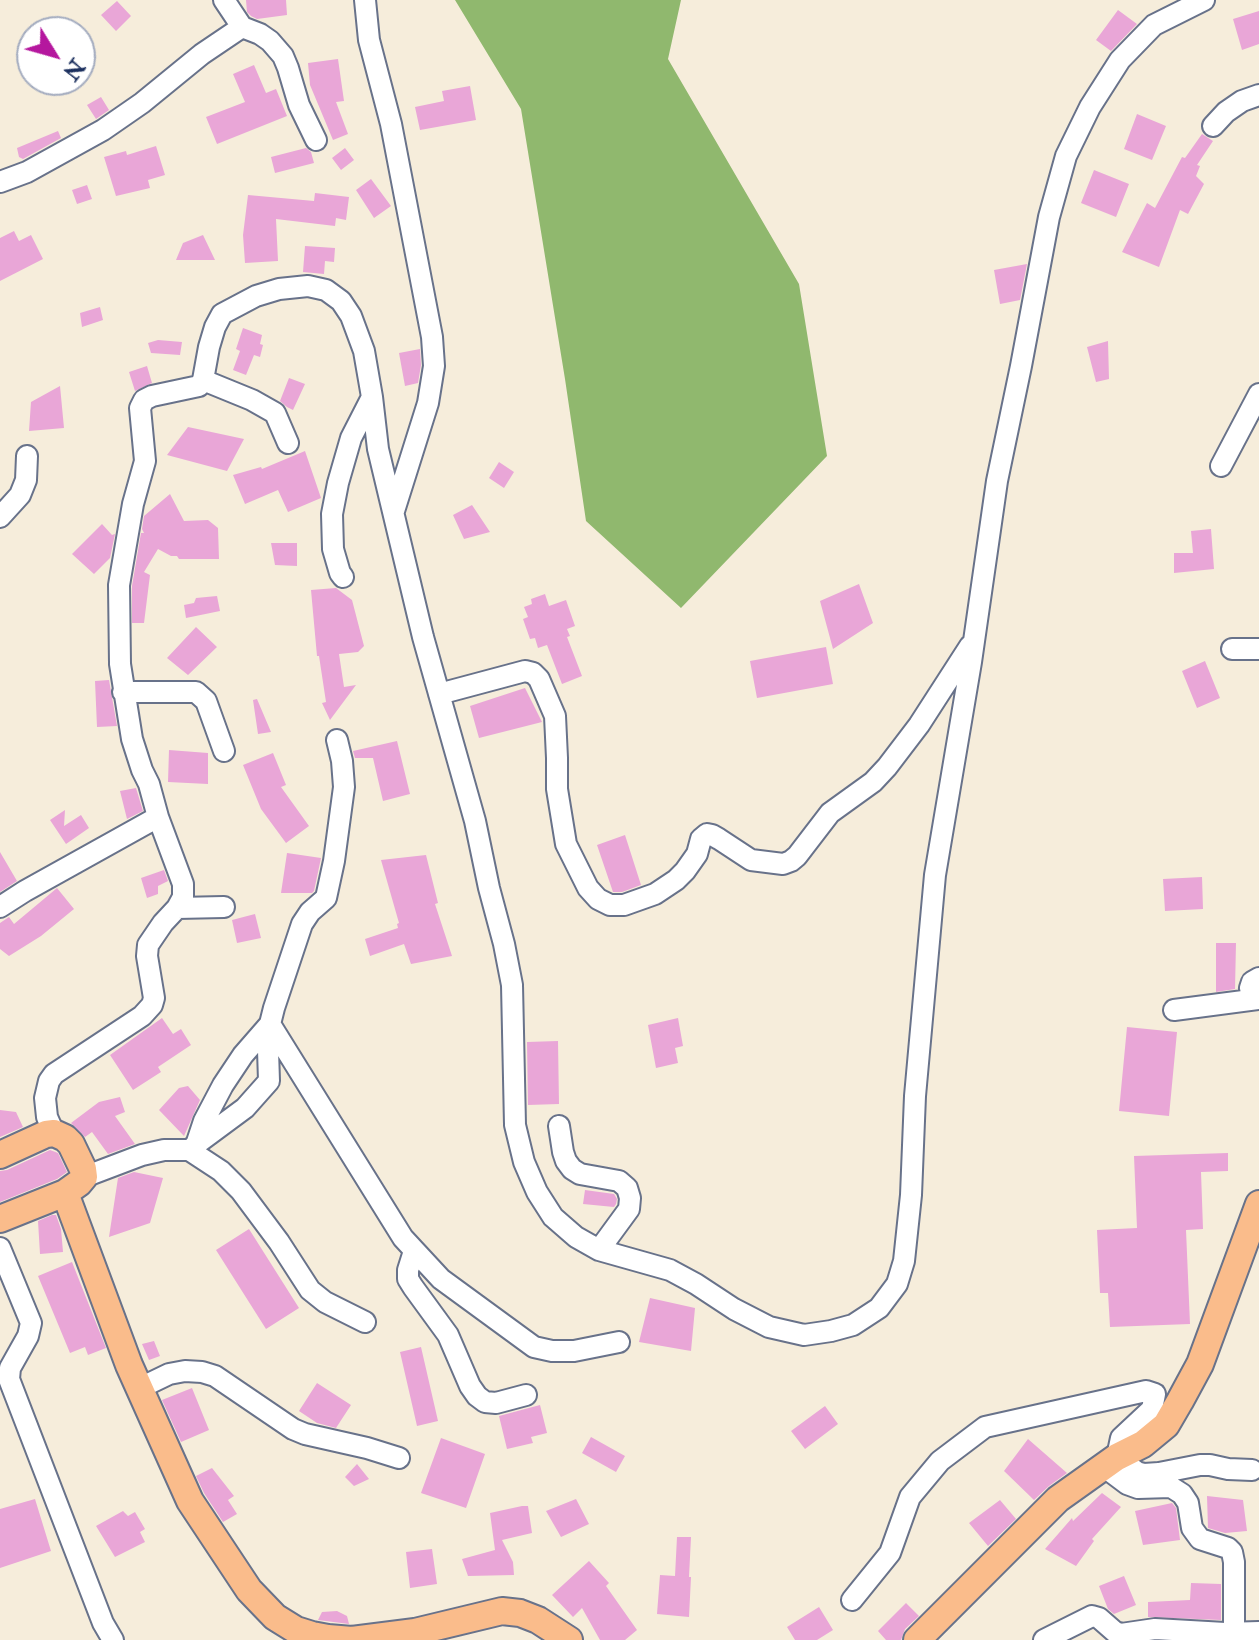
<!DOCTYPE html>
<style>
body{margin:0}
#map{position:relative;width:1259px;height:1640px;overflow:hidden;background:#f6eddb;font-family:"IM FELL Double Pica",serif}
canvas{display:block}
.north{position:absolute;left:16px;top:16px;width:80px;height:80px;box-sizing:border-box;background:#fff;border:2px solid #a4acbf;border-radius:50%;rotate:127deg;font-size:22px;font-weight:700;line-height:32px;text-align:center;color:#1b2f5e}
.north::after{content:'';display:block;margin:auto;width:28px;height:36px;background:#b5179e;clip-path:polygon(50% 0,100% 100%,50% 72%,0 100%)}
</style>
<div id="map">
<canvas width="1259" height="1640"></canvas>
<div class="north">N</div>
</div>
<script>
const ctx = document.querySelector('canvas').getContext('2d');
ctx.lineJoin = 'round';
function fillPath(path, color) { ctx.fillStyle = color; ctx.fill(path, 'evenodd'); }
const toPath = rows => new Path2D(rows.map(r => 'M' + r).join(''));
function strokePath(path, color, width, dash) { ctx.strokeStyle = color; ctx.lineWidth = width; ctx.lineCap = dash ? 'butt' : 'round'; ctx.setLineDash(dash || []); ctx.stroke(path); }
fillPath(toPath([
 [455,0,681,0,668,59,799,284,827,456,681,608,586,521,565,379,521,109]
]), '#90b86e');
fillPath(toPath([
 [246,0,286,0,287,15,257,19,251,16,247,12],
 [117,1,131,16,116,31,101,15],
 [1118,10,1137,24,1111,51,1096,40],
 [1259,11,1259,44,1242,50,1233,19],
 [338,59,344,101,336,102,348,134,333,140,310,85,308,63],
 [254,65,266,93,276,89,287,116,217,144,206,117,245,102,233,74],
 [470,86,476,120,420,130,415,107,444,101,442,91],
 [101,97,109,110,96,119,87,105],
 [1137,114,1166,126,1152,160,1124,149],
 [58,131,61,138,23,159,19,157,17,148],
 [1202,134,1213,141,1197,165,1200,166,1196,176,1204,184,1188,214,1180,210,1159,267,1122,252,1147,203,1155,208,1182,157,1185,158],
 [156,146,165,175,148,180,150,188,116,196,104,157,126,151,127,155],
 [306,148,311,152,314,163,275,173,271,157],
 [345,148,354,160,341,170,332,158],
 [1094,170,1129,184,1116,217,1081,203],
 [371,179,391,206,374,218,356,190],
 [87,185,92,199,77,204,72,190],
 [315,193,349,197,346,220,336,218,335,226,276,219,278,261,245,263,243,235,248,195,314,201],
 [14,231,19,241,31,235,43,259,0,281,0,238],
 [203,235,215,260,176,260,183,243],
 [305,246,335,248,334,262,325,261,324,274,303,272],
 [1027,264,1020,300,1000,304,994,270],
 [100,307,103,320,82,327,80,313],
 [243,328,262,335,260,344,263,345,260,357,254,355,246,375,233,370,240,351,236,349],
 [158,340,182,342,180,355,151,353,148,343],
 [1108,341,1109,379,1096,382,1087,347],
 [420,349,421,365,418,383,405,386,399,353],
 [147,366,152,383,135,391,129,372],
 [289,378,305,384,293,410,287,407,280,401],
 [60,386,64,428,29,431,31,402],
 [188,427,244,439,227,471,167,455],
 [305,451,321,498,288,512,278,490,245,504,233,475,261,467,262,469],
 [499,462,514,472,504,488,489,478],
 [170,494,184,521,208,520,218,528,219,559,179,559,177,556,171,556,158,549,144,572,150,575,144,623,132,623,132,586,141,533,144,533,142,529,144,516],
 [472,505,490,532,464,539,453,515],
 [102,524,112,535,115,534,110,558,94,574,72,554],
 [1211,529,1214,569,1174,573,1174,553,1193,553,1191,531],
 [271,543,297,543,297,566,275,565],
 [859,584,873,623,833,649,820,601],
 [336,588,352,600,364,646,358,652,339,654,344,687,356,685,330,720,322,703,326,702,319,656,317,656,311,590],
 [545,594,549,606,566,600,575,626,567,629,570,636,567,637,582,676,562,684,547,645,538,648,535,638,530,639,523,619,528,617,524,607,532,604,531,599],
 [217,596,220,611,186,618,184,605,194,603,196,598],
 [196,627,217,647,188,675,167,658],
 [826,647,833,684,757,698,750,661],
 [1205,661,1220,698,1197,708,1182,671],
 [109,680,117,726,97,727,95,681],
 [525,688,542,722,479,738,470,706],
 [257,699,271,732,258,734,253,700],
 [397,741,410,794,383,801,373,758,355,758,353,751],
 [169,750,208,753,208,784,168,782],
 [273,753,286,785,281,787,309,826,286,843,261,809,243,765],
 [136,788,143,811,127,819,120,791],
 [65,810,64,826,81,815,89,828,66,844,50,820],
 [625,835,641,885,622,892,613,892,597,845],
 [0,852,17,881,0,892],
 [287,853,321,858,314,891,312,893,281,893],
 [426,855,438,903,435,904,452,956,411,964,404,944,370,956,365,939,398,928,397,924,399,923,381,860],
 [164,870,168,881,158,886,158,894,147,898,141,878],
 [1202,877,1203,909,1165,911,1163,879],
 [57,888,74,909,41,936,9,956,0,949,0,923,9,917,14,924],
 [255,914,261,938,237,943,232,920],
 [1216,943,1236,943,1235,989,1216,992],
 [162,1018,173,1034,181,1029,191,1045,158,1067,161,1072,133,1090,110,1055],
 [678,1018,683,1046,675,1048,678,1063,656,1068,648,1025],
 [1127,1027,1177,1032,1169,1116,1119,1111],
 [558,1041,559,1104,528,1105,527,1042],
 [188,1086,200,1100,184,1136,159,1110,179,1088],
 [120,1097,125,1112,115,1116,135,1144,108,1154,92,1132,85,1137,71,1123,99,1102],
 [0,1110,16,1112,23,1127,0,1137],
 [50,1150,58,1153,67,1172,57,1179,0,1202,0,1171,7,1170],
 [1228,1153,1228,1171,1201,1172,1203,1229,1186,1230,1190,1324,1110,1327,1108,1293,1100,1293,1097,1230,1137,1228,1134,1156],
 [134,1172,163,1178,150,1223,109,1237,118,1178],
 [585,1190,614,1194,617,1199,616,1204,614,1207,583,1204],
 [52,1215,56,1215,61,1229,63,1252,40,1254,38,1221],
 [249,1229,299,1308,266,1329,216,1250],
 [72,1262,106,1348,88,1355,85,1347,70,1353,38,1276],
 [650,1298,695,1308,691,1351,639,1342],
 [154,1341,160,1356,149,1360,142,1344],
 [421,1347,438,1421,417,1426,400,1352],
 [317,1383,351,1405,336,1428,317,1423,299,1411],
 [192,1388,209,1430,181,1442,162,1400],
 [540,1405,547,1433,531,1437,533,1443,507,1449,499,1416],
 [825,1406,838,1424,805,1449,791,1431],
 [591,1437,625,1456,616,1472,582,1453],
 [441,1438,485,1454,466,1508,421,1493],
 [1028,1439,1067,1473,1049,1486,1034,1500,1004,1471],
 [357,1464,369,1479,354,1486,345,1477],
 [212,1468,234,1496,228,1500,237,1514,223,1522,204,1493,196,1476],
 [1102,1493,1121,1507,1092,1539,1094,1541,1076,1566,1045,1549,1072,1518,1073,1521],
 [1207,1496,1243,1500,1247,1531,1225,1533,1208,1528],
 [35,1499,51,1551,0,1568,0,1509],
 [576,1499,589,1524,561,1537,546,1511],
 [1000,1500,1016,1519,988,1546,969,1523],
 [1172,1503,1176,1508,1180,1540,1143,1545,1135,1511],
 [522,1506,528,1506,532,1533,502,1540,513,1562,514,1575,468,1576,462,1559,495,1550,490,1513],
 [123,1511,128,1516,135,1512,145,1529,140,1532,145,1542,115,1557,96,1526],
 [677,1537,691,1537,689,1577,691,1577,689,1617,657,1614,660,1575,675,1576],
 [432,1549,437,1584,410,1588,406,1552],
 [589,1561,609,1583,606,1586,637,1630,625,1640,600,1640,582,1608,573,1617,552,1595],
 [1124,1576,1136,1605,1114,1614,1108,1609,1099,1586],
 [1191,1583,1221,1584,1221,1620,1148,1617,1148,1602,1190,1600],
 [906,1603,919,1616,905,1629,901,1640,886,1640,878,1631],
 [819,1607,833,1630,817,1640,795,1640,787,1627],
 [337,1611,347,1616,349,1624,318,1620,322,1612]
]), '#e9a6d7');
const minor = toPath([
 [224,0,242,27,260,34,270,41,283,56,288,68,299,105,316,140],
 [365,0,369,40,391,124,432,337,434,366,428,403,394,511],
 [1213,126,1226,112,1242,101,1259,95],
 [0,182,27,172,103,130,142,103,202,54,242,27],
 [203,380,252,400,275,413,288,443],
 [1221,466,1259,394],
 [0,517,20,495,26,480,27,456],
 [343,577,340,573,333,549,332,514,338,483,351,438,372,397],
 [1232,649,1259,649],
 [123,692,196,692,206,701,224,751],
 [439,694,525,671,533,673,539,679,555,716,557,758,557,789,566,844,588,888,598,899,610,905,624,905,655,894,676,880,685,871,697,854,701,839,707,834,712,835,719,839,751,860,783,864,791,861,797,856,830,813,873,782,887,767,919,725,970,646],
 [0,907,25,891,158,817],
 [177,908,224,907],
 [1259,978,1252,982,1250,988,1259,997],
 [1174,1010,1259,999],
 [559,1126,563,1152,566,1161,572,1169,580,1174,619,1181,627,1188,630,1198,629,1209,599,1250],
 [54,1133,47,1117,45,1098,49,1081,54,1074,142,1016,152,1005,154,998,147,956,148,945,163,923,177,908,183,897,183,884,158,817,149,784,142,770,132,739,120,664,119,585,133,504,145,461,140,408,144,400,152,396,199,386,203,380,209,347,215,327,222,314,256,296,279,289,308,286,326,290,341,301,351,316,364,351,372,397,378,449,423,637,475,821,489,888,504,944,512,985,515,1125,524,1162,537,1192,553,1217,576,1237,599,1250,670,1270,696,1284,734,1309,769,1327,804,1335,831,1331,853,1325,879,1308,897,1284,904,1261,911,1195,915,1096,935,875,971,662,997,481,1021,366,1049,217,1066,156,1090,107,1120,60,1154,25,1204,0],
 [195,1145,245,1108,269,1081,268,1050,270,1024,274,1008,302,924,310,912,326,898,334,861,344,787,342,761,337,740],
 [196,1145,204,1121,223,1085,243,1055,270,1024,403,1238,441,1279,534,1347,552,1351,574,1351,619,1342],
 [84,1177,142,1155,164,1150,189,1150,221,1171,241,1191,279,1242,310,1290,325,1302,365,1322],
 [0,1248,31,1323,28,1336,10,1368,9,1379,103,1623,113,1640],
 [414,1251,408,1270,408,1279,413,1287,448,1335,470,1386,477,1396,485,1402,496,1403,526,1395],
 [140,1388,169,1374,185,1371,202,1372,215,1376,293,1429,305,1434,367,1448,399,1458],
 [1103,1466,1127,1484,1138,1488,1171,1487,1182,1494,1188,1503,1192,1528,1200,1539,1228,1548,1232,1552,1234,1562,1234,1633],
 [852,1600,890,1553,910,1497,940,1461,985,1427,1146,1391,1155,1394,1152,1409,1121,1438,1117,1457,1137,1472,1144,1474,1159,1473,1200,1465,1210,1465,1228,1469,1252,1470],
 [1044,1640,1092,1616,1099,1618,1115,1632,1121,1634,1155,1629,1225,1633,1259,1632]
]);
const major = toPath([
 [0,1155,46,1134,54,1133,65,1138,71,1144,83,1169,84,1177,79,1183,65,1193,0,1219],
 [65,1193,129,1365,190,1501,249,1590,275,1617,296,1630,312,1635,328,1638,352,1640,415,1632,502,1611,520,1613,538,1620,569,1640],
 [917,1640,1058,1499,1117,1457,1143,1444,1166,1425,1180,1401,1200,1364,1259,1204]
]);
strokePath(minor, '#68728a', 24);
strokePath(major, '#68728a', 30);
strokePath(minor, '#fff', 20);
strokePath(major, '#fabc8b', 26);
</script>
